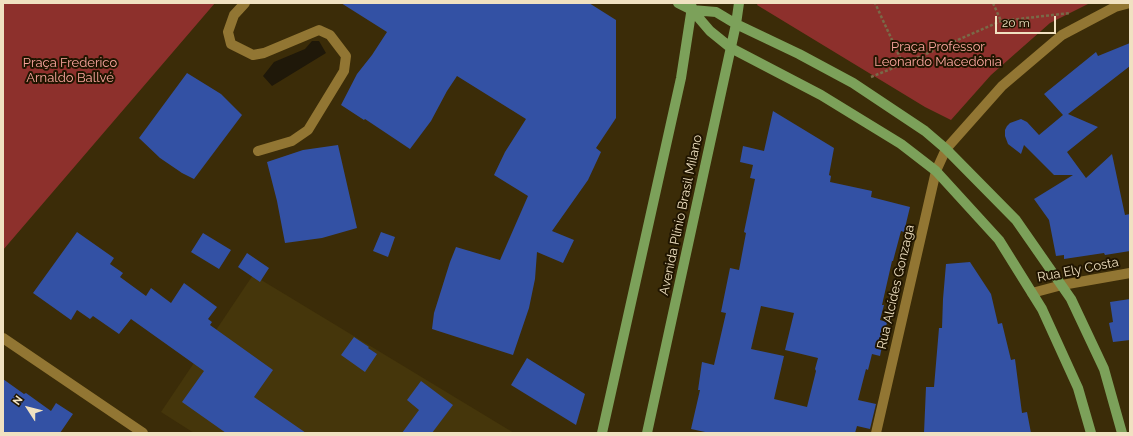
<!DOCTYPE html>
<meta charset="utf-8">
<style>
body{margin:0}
#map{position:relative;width:1133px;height:436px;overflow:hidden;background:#3b2c08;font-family:Raleway,sans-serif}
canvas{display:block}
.frame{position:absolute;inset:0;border:4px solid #f0e1c1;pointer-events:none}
.north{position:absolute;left:8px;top:388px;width:40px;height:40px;-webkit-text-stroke:3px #201500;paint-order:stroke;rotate:306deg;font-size:11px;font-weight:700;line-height:16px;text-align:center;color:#f0e1c1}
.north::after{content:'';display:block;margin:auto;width:14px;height:18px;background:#f0e1c1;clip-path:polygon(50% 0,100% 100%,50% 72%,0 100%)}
.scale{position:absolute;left:995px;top:16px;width:61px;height:18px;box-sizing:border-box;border:2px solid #f0e1c1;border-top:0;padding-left:5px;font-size:12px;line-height:14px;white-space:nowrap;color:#f0e1c1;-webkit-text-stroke:3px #201500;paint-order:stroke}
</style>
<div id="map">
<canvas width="1133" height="436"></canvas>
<div class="frame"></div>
<div class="north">N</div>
<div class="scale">20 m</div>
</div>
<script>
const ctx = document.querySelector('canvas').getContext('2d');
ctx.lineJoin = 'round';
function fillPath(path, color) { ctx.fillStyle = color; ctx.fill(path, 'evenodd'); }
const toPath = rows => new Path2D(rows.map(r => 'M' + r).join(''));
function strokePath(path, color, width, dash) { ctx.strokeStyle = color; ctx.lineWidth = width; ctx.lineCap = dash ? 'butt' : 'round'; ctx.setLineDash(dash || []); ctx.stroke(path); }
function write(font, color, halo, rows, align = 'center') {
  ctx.font = font + ' Raleway,sans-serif'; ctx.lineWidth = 4; ctx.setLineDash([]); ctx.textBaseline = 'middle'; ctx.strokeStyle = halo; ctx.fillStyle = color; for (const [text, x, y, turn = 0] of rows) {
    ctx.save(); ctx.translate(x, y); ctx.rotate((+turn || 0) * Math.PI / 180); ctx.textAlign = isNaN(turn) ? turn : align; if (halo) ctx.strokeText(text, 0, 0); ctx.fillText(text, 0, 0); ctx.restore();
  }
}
fillPath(toPath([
 [253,275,514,433,194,433,161,412]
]), '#45360b');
fillPath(toPath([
 [3,3,215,3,3,250],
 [758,3,1090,3,1050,23,991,75,951,120,925,107,757,5]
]), '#8d302c');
fillPath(toPath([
 [312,41,319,41,326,53,272,86,263,76,274,62,305,49]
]), '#1f1809');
fillPath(toPath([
 [341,3,589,3,616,20,616,118,596,148,601,152,588,180,552,231,574,240,563,263,537,252,535,279,529,308,513,355,432,329,434,313,450,262,456,247,500,260,528,196,494,175,505,152,526,119,457,76,447,91,431,121,410,149,365,119,364,120,341,105,357,74,372,55,387,32],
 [1130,43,1130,66,1068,114,1098,127,1067,152,1086,178,1112,154,1125,215,1130,214,1130,251,1105,255,1104,253,1064,259,1064,255,1056,256,1049,220,1034,199,1073,175,1054,175,1024,145,1021,154,1008,144,1005,136,1005,130,1007,126,1010,123,1021,119,1027,122,1039,135,1063,115,1044,94,1096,52,1098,56],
 [187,73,221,94,242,115,194,179,182,173,160,158,139,138],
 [773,111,834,148,829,175,831,176,830,182,872,191,871,197,910,207,904,232,901,231,893,261,892,261,882,305,884,305,880,320,887,322,880,356,872,354,868,370,866,369,858,400,876,404,870,429,857,426,855,433,710,433,691,429,700,390,698,390,702,362,714,365,726,313,721,312,730,268,739,270,746,233,744,232,755,179,750,178,753,165,740,162,743,146,764,151],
 [761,306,794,313,785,350,818,358,815,369,816,371,807,407,774,399,784,356,751,349],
 [338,145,357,228,322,238,285,243,277,201,267,162,303,150],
 [77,232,114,258,110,264,123,273,120,277,146,296,151,288,171,303,184,283,217,307,208,319,212,322,210,325,273,370,254,397,306,433,226,433,182,402,204,371,131,319,119,334,93,316,90,319,77,310,71,320,33,293],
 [381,232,395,237,388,257,373,251],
 [203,233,231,250,219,269,191,252],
 [247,253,269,268,260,282,238,267],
 [970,262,991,294,998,324,1002,323,1011,360,1015,359,1022,413,1027,412,1031,433,924,433,926,387,934,387,939,328,942,328,943,299,946,264],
 [1130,299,1130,340,1113,342,1109,323,1113,322,1110,302],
 [354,337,369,347,368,348,377,354,365,372,341,355],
 [527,358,585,394,576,425,511,385],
 [3,379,24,394,26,393,51,411,56,403,73,414,60,433,3,433],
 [421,381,453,405,432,433,402,433,419,410,407,400]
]), '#3351a4');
strokePath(toPath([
 [993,3,1001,21,1070,13],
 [903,64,1001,21],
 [871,77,903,64,875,3]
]), '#796a48', 2.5, [3, 2]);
strokePath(toPath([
 [245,3,234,15,228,32,231,44,253,55,264,53,319,30,330,35,346,56,344,71,308,130,292,141,258,151],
 [1032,293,1062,285,1130,273],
 [3,338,143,433],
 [876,433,936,171,946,149,1002,86,1062,35,1115,7,1130,3]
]), '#927633', 10);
strokePath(toPath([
 [678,3,692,10,710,31,731,48,821,95,901,144,936,171,999,240,1042,309,1078,388,1091,433],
 [692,10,716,12,736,24,799,54,853,83,925,131,946,149,1016,220,1071,299,1104,369,1122,433],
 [602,433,681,78,692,7],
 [647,433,736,24,739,3]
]), '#7ca15a', 10);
write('13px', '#f9a59d', '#201500', [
 ["Praça Professor",938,47],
 ["Leonardo Macedônia",938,62],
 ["Praça Frederico",70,63],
 ["Arnaldo Ballvé",70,78]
]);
write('13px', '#f0e1c1', '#201500', [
 ["Avenida Plínio Brasil Milano",681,215,-78],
 ["Rua Ely Costa",1078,270,-11],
 ["Rua Alcídes Gonzaga",896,287,-77]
]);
</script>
